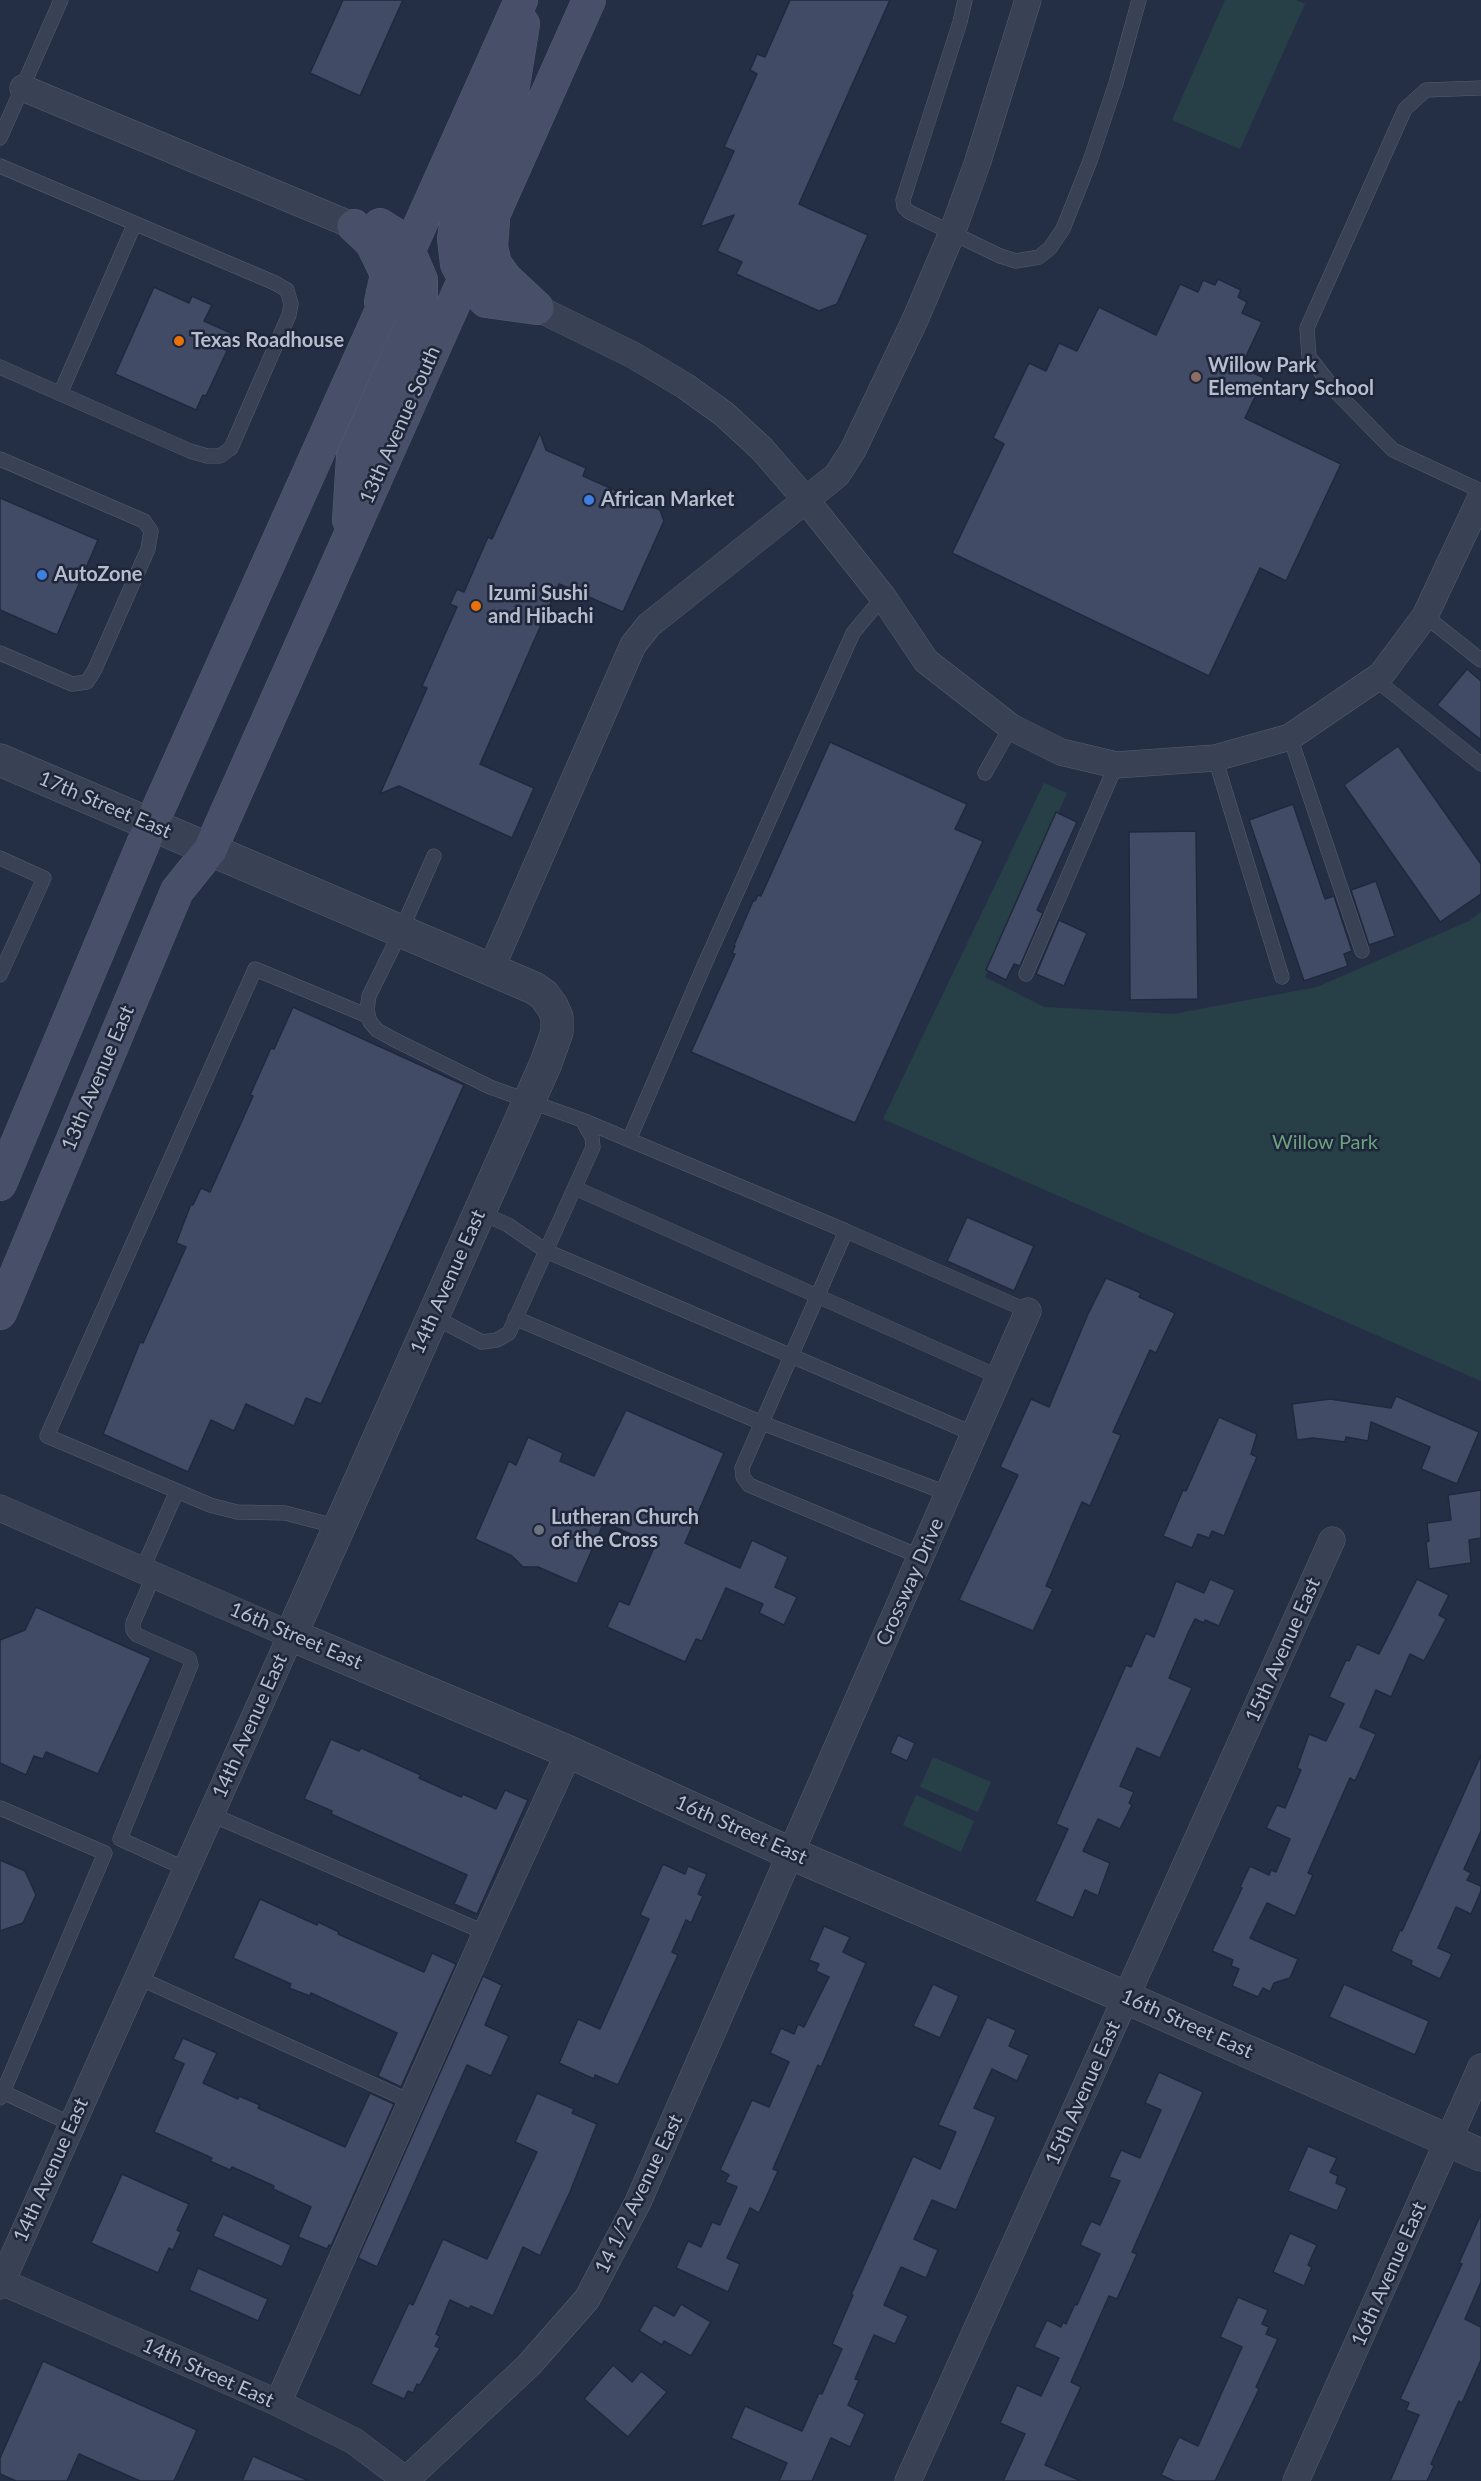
<!DOCTYPE html>
<style>
body{margin:0}
canvas{display:block;background:#242f46}
</style>
<canvas width="1481" height="2481"></canvas>
<script>
const ctx = document.querySelector('canvas').getContext('2d');
ctx.lineJoin = 'round';
function fillPath(path, color) { ctx.fillStyle = color; ctx.fill(path, 'evenodd'); }
const toPath = rows => new Path2D(rows.map(r => 'M' + r).join(''));
function strokePath(path, color, width, dash) { ctx.strokeStyle = color; ctx.lineWidth = width; ctx.lineCap = dash ? 'butt' : 'round'; ctx.setLineDash(dash || []); ctx.stroke(path); }
function write(font, color, halo, rows, align = 'center') {
  ctx.font = font + ' Lato,sans-serif'; ctx.lineWidth = 5; ctx.setLineDash([]); ctx.textBaseline = 'middle'; ctx.strokeStyle = halo; ctx.fillStyle = color; for (const [text, x, y, turn = 0] of rows) {
    ctx.save(); ctx.translate(x, y); ctx.rotate((+turn || 0) * Math.PI / 180); ctx.textAlign = isNaN(turn) ? turn : align; if (halo) ctx.strokeText(text, 0, 0); ctx.fillText(text, 0, 0); ctx.restore();
  }
}
fillPath(toPath([
 [1225,0,1296,0,1305,4,1240,149,1172,120],
 [1044,783,1067,793,985,977,1044,1007,1173,1014,1317,987,1469,921,1481,912,1481,1381,883,1119],
 [933,1757,991,1782,978,1812,920,1787],
 [916,1795,974,1821,961,1852,903,1825]
]), '#273f46');
const building = toPath([
 [343,0,403,0,360,96,310,73,343,0],
 [790,0,890,0,799,204,868,235,837,304,819,311,736,274,742,262,717,251,734,215,700,227,734,151,724,147,757,74,750,70,757,54,765,57,790,0],
 [1218,279,1241,290,1238,297,1247,302,1242,313,1262,322,1241,367,1264,378,1245,418,1341,464,1286,581,1260,568,1209,676,952,553,1004,444,993,438,1029,363,1046,371,1059,343,1077,351,1099,307,1156,335,1180,284,1198,292,1203,280,1215,285,1218,279],
 [154,287,189,303,192,296,212,305,204,321,231,333,224,349,227,351,206,396,203,395,196,410,115,374,154,287],
 [540,433,546,450,586,468,583,476,660,510,664,521,623,612,559,584,480,764,534,788,512,838,399,786,380,794,427,688,422,686,457,607,450,604,457,589,464,592,488,537,492,539,540,433],
 [0,498,98,540,57,635,0,610,0,498],
 [1467,669,1481,681,1481,740,1437,705,1467,669],
 [830,742,967,804,955,829,983,841,855,1123,691,1052,735,954,732,953,735,946,734,945,753,901,755,901,758,895,761,896,830,742],
 [1398,746,1481,864,1481,894,1440,922,1344,785,1398,746],
 [1293,804,1325,899,1334,896,1352,951,1344,954,1348,966,1304,981,1249,820,1293,804],
 [1056,812,1077,822,1037,910,1043,913,1020,966,1014,964,1006,980,986,970,1056,812],
 [1196,831,1198,999,1130,1000,1129,832,1196,831],
 [1376,881,1395,936,1369,945,1351,890,1376,881],
 [1059,920,1087,933,1064,986,1036,974,1059,920],
 [293,1007,464,1085,321,1404,306,1398,294,1426,246,1404,234,1431,211,1420,188,1472,103,1434,140,1342,143,1343,186,1247,176,1243,191,1204,193,1205,201,1188,210,1192,253,1096,250,1095,271,1048,274,1049,293,1007],
 [967,1217,1034,1246,1014,1291,947,1261,967,1217],
 [1106,1278,1141,1293,1139,1297,1175,1313,1156,1353,1150,1350,1113,1432,1121,1435,1090,1506,1082,1502,1046,1586,1053,1589,1033,1631,959,1600,1018,1475,1000,1467,1031,1399,1049,1407,1088,1314,1106,1278],
 [1396,1396,1479,1432,1457,1484,1421,1469,1430,1447,1371,1422,1368,1441,1346,1437,1345,1442,1313,1438,1297,1440,1292,1404,1330,1399,1391,1408,1396,1396],
 [626,1410,724,1453,685,1543,740,1568,752,1540,788,1557,775,1587,797,1597,784,1625,759,1613,763,1604,726,1588,702,1641,696,1639,685,1662,607,1627,619,1601,629,1605,655,1545,604,1522,577,1584,538,1567,523,1567,512,1556,475,1539,509,1461,516,1465,528,1437,563,1453,560,1461,594,1476,626,1410],
 [1219,1417,1257,1434,1251,1454,1257,1457,1224,1536,1212,1531,1209,1538,1198,1534,1192,1548,1163,1536,1183,1490,1186,1491,1219,1417],
 [1481,1490,1481,1538,1469,1540,1471,1563,1429,1569,1426,1542,1429,1541,1427,1523,1451,1520,1448,1495,1481,1490],
 [1210,1579,1235,1590,1219,1626,1205,1620,1204,1623,1195,1619,1188,1633,1169,1678,1192,1688,1160,1758,1137,1748,1120,1786,1134,1792,1129,1803,1132,1805,1120,1829,1098,1819,1083,1851,1110,1863,1098,1896,1085,1890,1073,1918,1035,1901,1068,1829,1056,1824,1126,1665,1131,1667,1146,1633,1154,1637,1176,1581,1204,1593,1210,1579],
 [1417,1579,1449,1595,1439,1615,1446,1619,1424,1661,1410,1654,1391,1697,1376,1690,1360,1727,1376,1734,1355,1781,1350,1778,1308,1873,1313,1875,1295,1916,1267,1903,1250,1938,1298,1959,1290,1978,1274,1983,1270,1992,1263,1988,1258,1997,1232,1986,1239,1969,1231,1966,1233,1960,1212,1951,1242,1888,1240,1887,1250,1866,1269,1875,1271,1870,1276,1872,1290,1839,1266,1828,1277,1805,1285,1808,1301,1770,1297,1768,1309,1734,1326,1741,1344,1704,1329,1697,1346,1660,1349,1661,1357,1644,1379,1654,1417,1579],
 [36,1607,151,1658,98,1774,46,1752,43,1759,34,1756,26,1775,0,1763,0,1640,25,1630,36,1607],
 [898,1735,915,1743,907,1761,890,1753,898,1735],
 [331,1739,359,1751,361,1748,421,1775,419,1778,461,1797,463,1794,496,1809,505,1790,528,1800,477,1914,454,1904,467,1875,331,1814,332,1811,304,1799,331,1739],
 [1481,1755,1481,1831,1464,1869,1471,1873,1467,1880,1481,1886,1481,1891,1471,1914,1456,1907,1438,1948,1452,1954,1440,1979,1411,1965,1412,1961,1391,1951,1400,1930,1402,1931,1481,1755],
 [0,1860,25,1871,36,1895,23,1923,0,1931,0,1860],
 [663,1864,685,1874,688,1866,707,1874,698,1894,703,1896,691,1923,686,1920,672,1952,678,1955,618,2085,595,2075,594,2079,559,2063,578,2019,600,2029,649,1919,640,1915,663,1864],
 [260,1899,317,1925,318,1922,339,1932,338,1934,424,1972,432,1953,456,1964,401,2087,378,2076,397,2033,311,1993,310,1996,289,1988,291,1984,233,1958,260,1899],
 [824,1926,850,1937,843,1952,866,1963,821,2067,818,2065,773,2169,778,2171,759,2213,750,2208,727,2258,740,2264,728,2292,676,2268,688,2241,701,2247,712,2222,720,2225,737,2187,725,2182,729,2175,720,2170,752,2100,769,2107,789,2062,770,2053,781,2028,794,2034,798,2024,804,2027,829,1977,816,1971,819,1964,809,1960,824,1926],
 [483,1976,502,1985,485,2025,509,2036,491,2076,467,2065,377,2267,358,2258,483,1976],
 [933,1984,959,1996,940,2038,913,2026,933,1984],
 [1344,1984,1429,2021,1415,2055,1329,2017,1344,1984],
 [987,2017,1016,2030,1009,2046,1029,2055,1017,2081,992,2069,974,2108,996,2117,956,2210,932,2200,914,2239,938,2250,926,2278,901,2267,884,2305,908,2316,895,2344,874,2335,855,2379,859,2380,848,2405,865,2414,850,2447,831,2438,812,2481,779,2481,787,2463,731,2438,745,2406,802,2431,819,2393,822,2394,842,2349,832,2344,853,2295,851,2295,913,2156,940,2169,956,2132,938,2125,987,2017],
 [183,2038,217,2053,203,2083,238,2099,239,2096,260,2105,258,2108,345,2147,370,2093,394,2104,331,2246,329,2245,327,2249,298,2237,311,2207,273,2189,274,2186,232,2167,230,2170,210,2161,212,2158,154,2132,184,2064,173,2059,183,2038],
 [1159,2072,1203,2092,1132,2252,1137,2254,1117,2299,1109,2296,1071,2382,1081,2387,1045,2465,1081,2481,1003,2481,1025,2434,1000,2423,1017,2385,1041,2396,1059,2358,1034,2347,1047,2320,1061,2327,1063,2322,1066,2324,1075,2304,1077,2305,1100,2254,1080,2245,1091,2221,1100,2225,1120,2181,1109,2177,1121,2150,1140,2158,1161,2110,1145,2103,1159,2072],
 [537,2093,574,2109,572,2113,597,2124,570,2192,540,2256,523,2247,493,2316,471,2306,469,2309,450,2300,436,2334,440,2336,435,2346,440,2348,420,2385,417,2384,413,2393,408,2391,404,2399,371,2384,409,2303,413,2305,443,2239,487,2259,537,2152,515,2142,537,2093],
 [1308,2146,1337,2158,1330,2172,1338,2176,1336,2183,1347,2188,1337,2211,1288,2191,1308,2146],
 [122,2174,189,2204,177,2230,181,2232,173,2250,169,2248,158,2273,91,2243,122,2174],
 [223,2214,291,2245,282,2267,213,2236,223,2214],
 [1481,2214,1481,2282,1465,2319,1481,2327,1481,2360,1462,2403,1459,2401,1431,2464,1434,2466,1427,2481,1390,2481,1419,2415,1406,2410,1409,2403,1400,2399,1462,2264,1459,2263,1481,2214],
 [1290,2233,1317,2245,1308,2265,1312,2267,1304,2286,1273,2272,1290,2233],
 [198,2268,268,2299,258,2321,189,2290,198,2268],
 [1238,2297,1268,2310,1262,2324,1269,2327,1266,2334,1278,2339,1256,2387,1259,2389,1215,2481,1174,2481,1161,2475,1179,2437,1198,2446,1242,2347,1220,2337,1238,2297],
 [681,2304,711,2322,691,2356,664,2341,662,2345,639,2331,654,2305,674,2316,681,2304],
 [43,2361,197,2430,174,2481,140,2481,79,2454,67,2481,16,2481,0,2474,0,2458,43,2361],
 [613,2365,632,2382,641,2371,667,2392,628,2437,584,2399,613,2365],
 [253,2456,309,2481,242,2481,253,2456]
]);
fillPath(building, '#414b66');
strokePath(building, '#20283c', 1.5);
const service = toPath([
 [965,0,960,22,903,200,904,207,909,212,1000,256,1016,261,1039,257,1050,248,1063,229,1090,161,1116,83,1139,0],
 [1481,88,1426,90,1405,109,1307,328,1309,357,1338,394,1393,450,1481,491],
 [0,138,61,0],
 [0,166,275,283,287,290,291,304,289,315,231,448,220,456,207,456,190,451,0,367],
 [60,394,135,223],
 [0,459,144,521,151,531,148,549,95,669,87,682,72,684,0,653],
 [1425,616,1481,660],
 [1375,679,1481,764],
 [1290,737,1362,951],
 [1215,758,1282,977],
 [985,773,1011,727],
 [0,858,44,878,0,975],
 [1026,974,1116,765],
 [582,1120,846,1231,742,1468,743,1477,749,1485,921,1557],
 [629,1140,703,968,853,633,883,597],
 [575,1188,999,1377],
 [479,1212,508,1225,546,1251,974,1434],
 [846,1231,1028,1311],
 [432,1316,482,1342,497,1340,509,1333,593,1147,592,1137,582,1120,490,1087,393,1039,377,1030,370,1022,367,1010,369,996,401,931,434,856],
 [515,1318,762,1423,949,1494],
 [177,1491,47,1436,255,969,368,1016],
 [142,1570,177,1491,210,1505,237,1512,285,1513,339,1527],
 [154,1575,133,1623,133,1630,137,1635,189,1658,191,1665,120,1839,186,1869],
 [0,1808,105,1853,3,2092],
 [210,1814,486,1933],
 [137,1977,412,2102],
 [0,2098,3,2092,71,2124]
]);
const minor = toPath([
 [23,88,354,226],
 [537,308,633,355,685,386,724,414,762,449,806,500,883,597,926,661,1011,727,1061,752,1116,765,1215,758,1290,737,1381,675,1425,616,1481,497],
 [491,969,633,645,649,625,837,475,853,450,915,320,952,233,978,161,1028,0],
 [0,1508,291,1635,0,2286],
 [0,2281,278,2403,354,2441,407,2481],
 [278,2403,486,1933,569,1752],
 [405,2481,529,2365,587,2299,638,2202,1028,1311],
 [908,2481,1332,1540],
 [1296,2481,1481,2067]
]);
const tertiary = toPath([
 [0,760,534,988,544,995,552,1006,557,1017,557,1032,546,1063,291,1635,569,1752,792,1854,1127,1998,1481,2155]
]);
const secondary = toPath([
 [523,24,512,92,457,218,454,239,457,264,466,281,486,301,537,308],
 [493,221,491,247,495,264,506,279,537,308],
 [354,226,372,243,387,274,381,302],
 [349,520,353,457,413,322,421,297,421,280,409,252,402,239,380,225],
 [0,1184,151,825,521,0],
 [0,1313,177,891,210,850,589,0]
]);
strokePath(service, '#555c6f', 15);
strokePath(minor, '#555c6f', 27);
strokePath(tertiary, '#555c6f', 33);
strokePath(secondary, '#555c6f', 34);
strokePath(service, '#394255', 14);
strokePath(minor, '#394255', 26);
strokePath(tertiary, '#394255', 32);
strokePath(secondary, '#475068', 33);
for (const [x, y, r, color] of [
 [179,341,6,"#e8710a"],
 [1196,377,6,"#8d6e63"],
 [589,500,6,"#3f7fe0"],
 [42,575,6,"#3f7fe0"],
 [476,606,6,"#e8710a"],
 [539,1530,6,"#6b7280"]
]) { const dot = new Path2D(); dot.arc(x, y, r, 0, 2 * Math.PI); ctx.fillStyle = color; ctx.fill(dot); strokePath(dot, '#1e263a', 2); }
write('bold 20px', '#b7bdce', '#1e263a', [
 ["Texas Roadhouse",191,341],
 ["Willow Park",1208,366],
 ["Elementary School",1208,389],
 ["African Market",601,500],
 ["AutoZone",54,575],
 ["Izumi Sushi",488,594],
 ["and Hibachi",488,617],
 ["Lutheran Church",551,1518],
 ["of the Cross",551,1541]
], 'left');
write('20px', '#b7bdce', '#1e263a', [
 ["13th Avenue South",400,425,-66],
 ["17th Street East",105,805,23],
 ["13th Avenue East",98,1078,-67],
 ["14th Avenue East",448,1282,-66],
 ["Crossway Drive",910,1582,-66],
 ["16th Street East",296,1636,23],
 ["15th Avenue East",1283,1650,-66],
 ["14th Avenue East",250,1726,-66],
 ["16th Street East",741,1830,24],
 ["16th Street East",1187,2024,24],
 ["15th Avenue East",1083,2093,-66],
 ["14th Avenue East",51,2170,-66],
 ["14 1/2 Avenue East",639,2194,-64],
 ["16th Avenue East",1389,2274,-66],
 ["14th Street East",208,2373,24]
]);
write('20px', '#6ca17e', '#1e263a', [
 ["Willow Park",1325,1143]
]);
</script>
